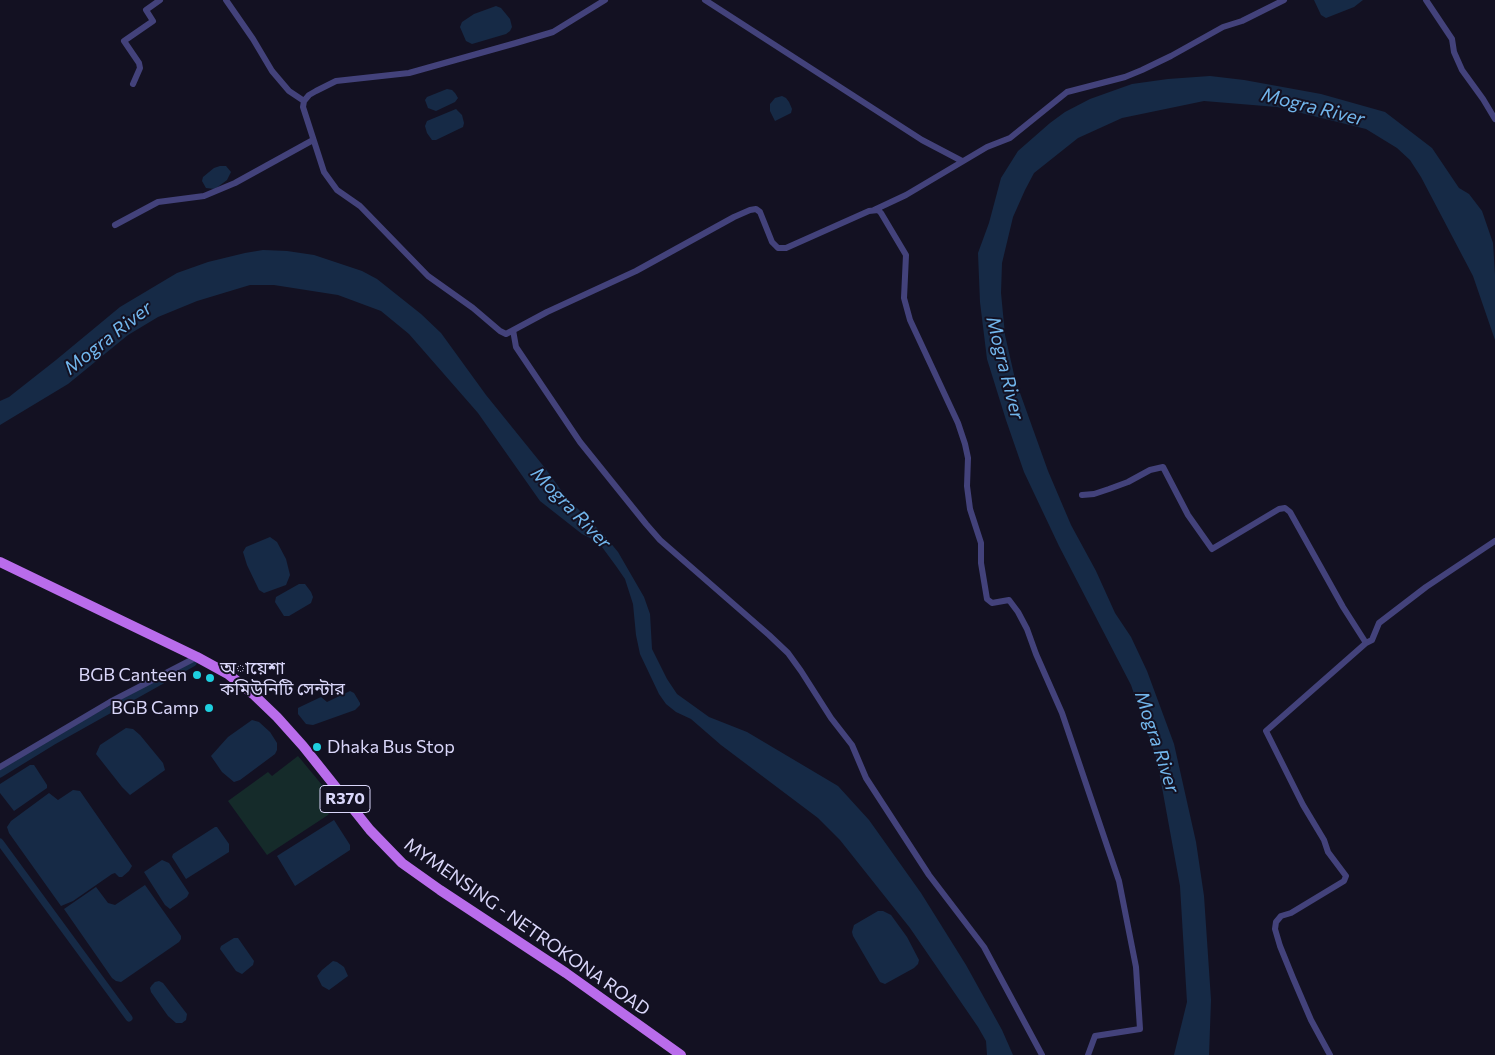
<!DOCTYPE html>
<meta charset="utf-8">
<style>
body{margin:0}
canvas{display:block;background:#131122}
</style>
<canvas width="1495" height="1055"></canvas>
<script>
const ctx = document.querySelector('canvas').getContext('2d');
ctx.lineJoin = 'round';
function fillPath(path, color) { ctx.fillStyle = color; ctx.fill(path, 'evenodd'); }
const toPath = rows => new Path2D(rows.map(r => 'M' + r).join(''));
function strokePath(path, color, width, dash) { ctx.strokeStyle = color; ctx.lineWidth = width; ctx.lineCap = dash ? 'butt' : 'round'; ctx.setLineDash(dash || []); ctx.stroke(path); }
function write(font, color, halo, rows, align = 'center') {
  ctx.font = font + ' Commissioner,"Noto Sans Bengali",sans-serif'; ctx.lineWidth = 4; ctx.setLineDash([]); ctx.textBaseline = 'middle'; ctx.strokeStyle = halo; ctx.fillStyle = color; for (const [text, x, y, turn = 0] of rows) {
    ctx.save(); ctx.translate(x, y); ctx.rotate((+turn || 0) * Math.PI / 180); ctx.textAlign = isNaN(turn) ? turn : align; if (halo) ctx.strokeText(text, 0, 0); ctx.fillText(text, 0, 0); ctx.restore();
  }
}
fillPath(toPath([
 [298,756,322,785,330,811,328,815,267,855,228,801,268,772,272,776]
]), '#152b2a');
fillPath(toPath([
 [1314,0,1363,0,1354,7,1326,18,1321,15],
 [496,6,501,8,510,19,512,27,510,31,506,34,472,44,466,41,460,27,462,22,474,14],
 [1210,76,1244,80,1321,94,1385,112,1432,148,1459,188,1469,194,1482,211,1493,243,1495,275,1495,340,1473,276,1421,177,1410,160,1397,148,1366,129,1277,107,1204,101,1122,118,1078,138,1034,173,1025,190,1013,217,1002,263,1001,293,1005,335,1015,379,1048,471,1071,525,1096,571,1115,613,1131,637,1147,671,1174,744,1196,842,1204,896,1211,1000,1209,1055,1174,1055,1187,1002,1180,886,1157,760,1131,685,1059,546,1024,472,1006,420,987,359,980,302,978,253,989,223,1001,178,1018,151,1050,123,1065,112,1090,99,1132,84,1168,79],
 [447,89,452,90,455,93,458,98,455,102,436,111,428,108,425,100,427,97],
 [782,96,786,98,789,102,792,109,791,113,775,121,770,111,770,104,775,98],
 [456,109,462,115,464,123,463,127,436,140,432,140,427,133,425,126,427,121],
 [220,166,226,166,231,172,227,180,215,189,206,188,202,181,203,177,214,168],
 [263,250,287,251,314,255,362,271,377,279,421,314,441,333,486,395,545,468,566,497,604,535,618,552,644,597,650,614,652,649,667,679,677,694,709,717,747,732,838,786,869,820,921,893,966,965,1002,1030,1013,1055,987,1055,986,1041,978,1027,910,928,840,840,818,818,721,745,691,719,676,712,666,704,659,694,640,654,636,635,633,604,625,579,616,566,602,547,594,540,582,534,540,501,478,413,409,334,381,311,338,295,274,285,250,285,197,301,158,317,128,335,68,384,0,425,0,401,9,397,56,360,120,307,177,273,208,262,245,253],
 [270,537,277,542,286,559,290,575,286,585,264,593,259,590,247,565,243,552,246,547],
 [299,584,305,584,311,592,313,597,311,603,289,616,284,616,275,602,276,597],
 [350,691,354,693,360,703,360,705,355,710,313,725,306,724,298,714,298,708,302,706,321,697,327,702],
 [252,720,259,722,270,732,277,743,277,750,275,754,240,780,234,782,222,772,211,756,228,737],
 [126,728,133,729,140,735,163,763,165,770,130,795,122,787,96,754,100,745],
 [30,765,34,765,36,768,47,785,47,788,14,811,0,793,0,784],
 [73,790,80,791,132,866,129,871,122,877,119,877,115,873,112,874,73,901,61,906,9,833,7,827,11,821,49,793,58,800],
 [334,820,350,845,350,850,295,886,277,856],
 [215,827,217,827,229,844,229,852,186,879,172,857,173,854],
 [162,860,169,863,189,893,187,897,170,909,165,905,144,872],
 [145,885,181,936,181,939,179,942,121,982,116,981,112,978,64,909,96,887,108,903,115,905],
 [878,911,883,911,891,915,907,937,919,960,918,964,914,968,885,984,880,982,877,977,853,936,852,932,854,925],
 [234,938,238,938,254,961,253,965,242,974,236,971,220,949,221,946],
 [333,961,337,962,344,967,348,976,329,990,322,986,317,976,322,970],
 [159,981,163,983,187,1014,186,1020,182,1023,176,1023,168,1016,151,992,150,988,152,985,155,982]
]), '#162a46');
strokePath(toPath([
 [0,774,52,742,193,663],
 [0,842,129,1018]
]), '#162a46', 7);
strokePath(toPath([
 [226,0,253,39,272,71,289,91,304,101],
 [605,0,553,32,516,43,409,73,336,81,316,91,309,95,304,101,303,107,324,172,337,190,360,206,428,276,473,308,500,331,506,334,547,312,636,271,734,217,750,210,756,209,760,212,772,242,778,248,786,248,869,211,878,210,881,213,906,255,904,298,910,320,958,423,965,444,968,458,967,486,970,509,981,543,981,563,987,599,992,603,1009,600,1018,612,1027,629,1036,654,1062,713,1119,881,1136,967,1140,1029,1095,1036,1088,1055],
 [705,0,922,140,962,161],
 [1426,0,1452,39,1454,52,1462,70,1483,99,1495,119],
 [133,84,140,68,139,63,124,41,153,21,146,10,160,0],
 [874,210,906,195,987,147,1010,138,1067,92,1125,77,1142,70,1171,56,1223,27,1242,21,1284,0],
 [115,225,158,202,204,196,235,183,313,140],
 [513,330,516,347,580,442,646,524,660,540,769,635,788,653,801,671,831,718,852,745,866,778,929,875,984,947,1042,1055],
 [1082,495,1094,494,1109,489,1128,482,1150,470,1163,467,1188,515,1212,549,1279,509,1285,508,1290,512,1343,607,1366,643],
 [0,767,110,702,197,657],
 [1330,1055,1311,1020,1293,978,1280,946,1275,929,1276,922,1281,916,1291,913,1344,881,1346,876,1328,852,1324,840,1303,805,1266,731,1366,643,1372,640,1379,623,1426,587,1495,541]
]), '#43427b', 6);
strokePath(toPath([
 [0,562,197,657,228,674,253,694,277,717,303,746,370,830,402,863,440,890,566,973,681,1055]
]), '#b96ceb', 10);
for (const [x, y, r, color] of [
 [197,675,5,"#1ecfdf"],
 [210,678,5,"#1ecfdf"],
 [209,708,5,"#1ecfdf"],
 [317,747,5,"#1ecfdf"]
]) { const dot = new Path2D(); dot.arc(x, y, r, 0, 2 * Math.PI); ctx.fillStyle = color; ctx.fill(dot); strokePath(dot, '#131122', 2); }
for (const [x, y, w] of [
 [345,799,50]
]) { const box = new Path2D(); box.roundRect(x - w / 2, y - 13.5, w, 27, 4); ctx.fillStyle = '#131122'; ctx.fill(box); strokePath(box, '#dad7fa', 1); }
write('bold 16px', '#dad7fa', null, [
 ["R370",345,799]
]);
write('18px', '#dad7fa', '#131122', [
 ["অায়েশা",220,668],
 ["কমিউনিটি সেন্টার",220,689],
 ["BGB Canteen",187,675,"right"],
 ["BGB Camp",199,708,"right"],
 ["Dhaka Bus Stop",327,747]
], 'left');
write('18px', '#dad7fa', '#131122', [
 ["MYMENSING - NETROKONA ROAD",527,927,35]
]);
write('italic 19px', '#72b6ec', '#131122', [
 ["Mogra River",1313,107,14],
 ["Mogra River",108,338,-38],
 ["Mogra River",1005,368,76],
 ["Mogra River",571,508,46],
 ["Mogra River",1157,742,72]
]);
</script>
